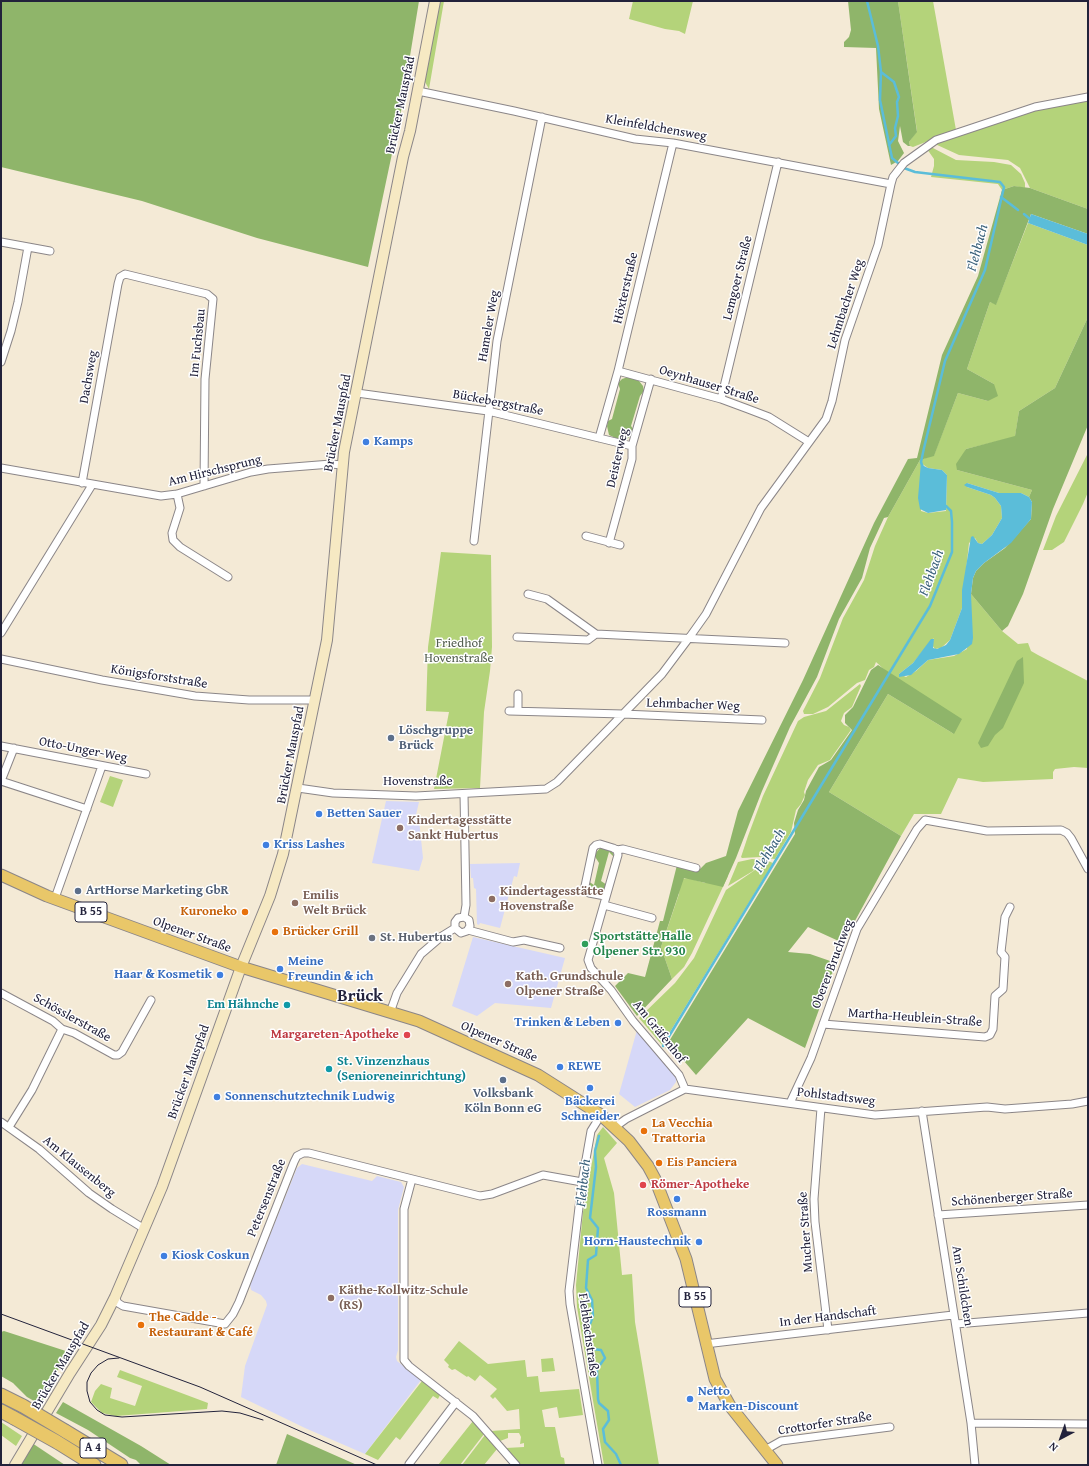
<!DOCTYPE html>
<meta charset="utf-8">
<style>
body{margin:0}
#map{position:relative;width:1089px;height:1466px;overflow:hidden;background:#f4ead6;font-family:"Gentium Book Plus",serif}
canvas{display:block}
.frame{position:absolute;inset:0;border:2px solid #22223b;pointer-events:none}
.north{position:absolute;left:1041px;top:1418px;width:40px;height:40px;-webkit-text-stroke:3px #fff;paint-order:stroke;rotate:221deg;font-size:11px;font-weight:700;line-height:16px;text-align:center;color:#22223b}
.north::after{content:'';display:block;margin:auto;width:14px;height:18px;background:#22223b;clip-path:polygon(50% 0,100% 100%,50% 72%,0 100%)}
</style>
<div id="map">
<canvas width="1089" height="1466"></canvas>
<div class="frame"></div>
<div class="north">N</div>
</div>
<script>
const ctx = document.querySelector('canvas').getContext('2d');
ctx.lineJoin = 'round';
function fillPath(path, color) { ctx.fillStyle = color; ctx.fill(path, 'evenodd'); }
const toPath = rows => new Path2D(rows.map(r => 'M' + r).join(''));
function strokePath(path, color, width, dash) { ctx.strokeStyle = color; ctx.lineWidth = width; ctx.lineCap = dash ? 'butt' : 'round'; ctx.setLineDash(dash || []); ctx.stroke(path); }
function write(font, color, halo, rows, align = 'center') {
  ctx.font = font + ' "Gentium Book Plus",serif'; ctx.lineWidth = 3; ctx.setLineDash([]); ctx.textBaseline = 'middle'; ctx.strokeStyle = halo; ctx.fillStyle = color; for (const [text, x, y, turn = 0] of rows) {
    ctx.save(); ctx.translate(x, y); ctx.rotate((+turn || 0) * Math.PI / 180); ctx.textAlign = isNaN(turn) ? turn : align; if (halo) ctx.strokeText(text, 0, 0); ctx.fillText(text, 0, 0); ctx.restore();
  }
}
fillPath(toPath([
 [386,801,419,802,415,819,419,820,423,858,419,871,372,863],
 [520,863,517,877,514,876,500,928,480,923,479,925,477,924,476,889,474,888,473,878,471,878,470,864],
 [473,937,565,958,551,1008,495,1003,477,1016,452,1006],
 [637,1030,676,1077,676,1082,670,1090,635,1107,619,1094],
 [302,1164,372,1181,377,1176,401,1182,404,1187,398,1210,398,1350,396,1357,397,1361,421,1380,365,1454,305,1428,241,1397,245,1366,267,1305,266,1301,261,1295,251,1290,250,1285,297,1168]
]), '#d6d8f8');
fillPath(toPath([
 [440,1,444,1,429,89,425,82],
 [633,1,693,1,685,34,679,31,665,29,629,19],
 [898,1,933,1,956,130,913,147,910,146,909,142,917,131],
 [1088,100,1088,209,1030,188,1020,168,1008,160,959,155,935,144,1035,109],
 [931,147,956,160,994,162,1011,165,1021,174,1025,183,1025,188,1014,186,1002,190,998,184,931,177,934,166,934,159,927,149],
 [1028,223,1088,245,1088,317,1055,388,1019,411,1015,437,966,449,957,470,1032,490,1029,497,1021,493,999,493,967,483,967,487,991,495,995,498,1001,506,1002,518,992,535,982,544,978,543,975,538,969,543,962,608,950,640,941,648,935,649,932,645,934,638,913,663,899,674,906,677,916,671,928,660,954,656,967,649,971,594,1002,631,1018,644,1028,643,1031,651,1038,655,1088,681,1088,768,1074,767,1055,769,1053,772,1053,779,983,782,958,778,941,814,914,814,901,836,829,792,888,694,954,734,876,662,874,667,869,670,865,680,857,683,828,707,813,714,804,714,803,711,820,678,843,618,864,580,875,546,888,517,920,460,934,455,958,393,988,401,994,384,967,369,990,302,996,304],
 [921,463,928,468,942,470,947,475,946,511,928,513,921,511],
 [1088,453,1088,492,1083,504,1064,542,1052,550,1043,550,1056,516],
 [441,552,491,555,492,647,490,671,484,712,480,788,434,789,449,712,426,711,428,647],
 [860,684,861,686,852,707,844,713,841,721,844,725,849,727,851,730,834,754,830,760,818,765,808,780,804,792,805,795,801,804,796,810,791,832,775,859,760,857,742,858,741,857,748,836,763,796,798,721,804,717,826,711],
 [110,776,123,780,113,807,100,802],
 [752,859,763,860,753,871,728,886,738,862],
 [768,861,773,863,662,1045,639,1018,675,983,694,958,726,890],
 [728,876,692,953,684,967,672,979,661,947,679,894,680,879,688,878,705,883],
 [603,1127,617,1143,604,1158,614,1193,622,1275,632,1274,635,1322,659,1465,604,1465,577,1307,576,1285,583,1212,597,1135],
 [459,1341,488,1364,525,1360,527,1377,538,1376,540,1392,579,1389,583,1415,559,1418,557,1407,542,1410,545,1427,555,1427,561,1457,564,1458,565,1465,521,1465,506,1448,524,1447,524,1443,520,1444,521,1437,519,1433,508,1433,508,1438,500,1441,491,1431,520,1429,519,1409,507,1411,495,1397,493,1399,490,1396,497,1389,480,1375,475,1381,468,1376,467,1377,455,1369,452,1370,448,1367,449,1365,444,1360],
 [553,1358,555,1371,542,1372,541,1359],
 [120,1370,208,1403,207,1409,116,1416,102,1413,91,1402,95,1391,101,1384,112,1388,110,1398,135,1406,142,1386,117,1377],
 [422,1381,440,1395,438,1399,433,1396,400,1440,396,1437,378,1460,365,1454],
 [473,1421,484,1434,460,1465,438,1465],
 [1,1422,22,1436,16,1446,1,1435],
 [485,1435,497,1449,484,1465,462,1465]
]), '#b4d37a');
fillPath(toPath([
 [1,1,419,1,401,111,368,267,257,238,142,201,1,167],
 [848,1,898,1,917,132,909,142,910,146,908,146,903,142,900,126,898,141,904,153,898,161,891,165,879,109,876,48,844,47,844,42,849,37,851,30],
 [1014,186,1030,188,1088,209,1088,234,1031,214,996,305,990,302,967,369,994,384,998,396,988,401,958,393,934,456,920,460,888,517,884,518,870,548,862,578,839,619,817,677,790,727,762,791,736,858,723,887,684,878,661,947,672,979,637,1016,615,986,628,973,645,977,660,921,663,921,677,865,699,870,706,863,726,856,738,811,803,680,874,523,908,459,917,458,942,355,978,276,1002,190],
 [1088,317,1088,425,1053,509,1023,594,1008,626,1002,631,971,594,973,578,976,571,984,563,1005,548,1031,519,1032,502,1029,497,1032,490,957,470,956,464,966,449,1015,436,1019,411,1055,388],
 [628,377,639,381,643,386,644,391,640,396,631,426,634,430,633,434,627,439,622,441,609,435,607,426,608,421,612,419,620,389,618,383,622,379],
 [1023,657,1024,683,1003,728,995,735,988,746,981,748,978,743,1015,665,1017,661],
 [878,665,962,719,954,734,888,694,829,792,901,836,843,943,808,927,788,952,810,954,836,963,805,1048,748,1018,696,1075,672,1047,669,1049,665,1048,795,834,794,823,798,810,804,800,806,791,819,767,831,760,852,730,845,723,845,715,853,707,871,670],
 [600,848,612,851,614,856,614,857,609,852,601,881,607,885,603,893,592,891,588,888,588,881,594,885,599,863,594,855],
 [4,1331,72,1353,60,1366,41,1405,27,1397,13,1383,1,1376,1,1332],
 [63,1402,141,1446,171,1465,140,1464,136,1460,130,1458,88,1430,56,1413],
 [287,1434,357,1465,276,1465],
 [32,1443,65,1465,20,1465]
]), '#8fb56a');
fillPath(toPath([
 [1031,214,1088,234,1088,245,1028,223],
 [921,462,924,466,928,468,942,470,947,475,946,510,928,513,920,509,918,498],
 [967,483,999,493,1021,493,1029,497,1032,502,1031,519,1011,543,984,563,976,571,973,578,971,594,973,638,972,644,959,654,928,660,911,675,899,677,899,674,913,663,931,639,934,639,933,648,937,649,946,645,950,640,962,608,962,590,971,537,973,536,978,543,982,544,992,535,1002,518,1001,506,995,498,991,495,967,487,964,485]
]), '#5bbdd9');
strokePath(toPath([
 [867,1,878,46,881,72,880,100,892,158,904,168,915,172,1000,182,1004,187,985,270,945,361,924,448,921,462,922,465],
 [881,72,894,82,899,97,897,102,898,116,895,128,896,136,889,145],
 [1001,197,1018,210],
 [1024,214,1030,219],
 [663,1046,930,606,952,552,952,522,951,511,946,506],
 [599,1136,595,1151,596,1167,590,1218,598,1228,596,1255,588,1260,586,1288,592,1300,593,1316,587,1332,590,1345,593,1349,601,1350,605,1358,597,1369,598,1399,599,1403,608,1411,609,1420,603,1429,605,1442,616,1454,621,1465]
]), '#5bbdd9', 2.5);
const minor = toPath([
 [418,91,514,111,635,139,673,143,891,184],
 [1,242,50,251],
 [1,362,11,331,18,302,28,247],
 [618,371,721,399,748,409,769,417,809,442],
 [357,393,488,411,632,446],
 [721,399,778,162],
 [599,438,618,371,673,143],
 [1,468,161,496,177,494,251,472,268,469,331,464,342,465],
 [82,483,118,284,120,277,125,274,207,294,213,299,205,379,204,486],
 [177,494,180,508,172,533,173,540,180,547,228,577],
 [586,536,620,545],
 [474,541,497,341,542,117],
 [609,543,632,459,632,446,651,379],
 [528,594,547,599,596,634,785,643],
 [1,633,92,485],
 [517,637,588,640,596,634],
 [1,659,102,680,195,696,249,700,315,700],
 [509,711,623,714,762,720],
 [518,711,518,694],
 [1,746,146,774],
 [1,781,87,809],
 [1,781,14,748],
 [298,788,333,793,416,796,546,789,557,782,662,674,689,638,706,614,761,508,826,419,832,401,845,340,878,245,891,184,893,177,904,163,936,140,1035,107,1088,97],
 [617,850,623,849,696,868],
 [605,896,589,893,585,886,593,848,596,845,600,844,613,848,617,850,618,855,588,960,591,968,611,990,633,1021,679,1075,685,1089],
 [55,898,102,766],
 [604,905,652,918],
 [464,917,466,905,464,794],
 [468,930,513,942,524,940,560,948],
 [1,993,53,1021,62,1029,74,1033,114,1055,118,1055,122,1052,151,1000],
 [392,1013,392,1007,397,993,421,954,442,936,455,928,461,933,467,931,470,926,469,920,464,917,458,918,455,922,455,928],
 [823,1024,985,1037,990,1035,993,1029,995,996,1003,989,1005,957,1001,952,1005,917,1010,907],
 [790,1103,811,1058,857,929,917,829,925,820,987,831,1061,830,1067,833,1071,838,1088,869],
 [821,1108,814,1199,815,1222,828,1330],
 [922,1111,971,1423,975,1465],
 [1,1122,39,1149,89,1193,112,1209,143,1228],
 [9,1127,32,1090,62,1029],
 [615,1127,626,1119,685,1089,875,1115,987,1107,1005,1109,1072,1104,1088,1101],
 [412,1179,404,1209,404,1360,409,1366,473,1416,516,1465],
 [938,1215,1088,1205],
 [115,1297,118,1303,123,1306,225,1324,233,1314,239,1302,294,1162,297,1156,303,1153,309,1153,480,1196,492,1194,543,1175,582,1182],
 [956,1324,1088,1313],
 [705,1344,953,1315],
 [971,1423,1088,1424],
 [765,1450,781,1441,890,1427],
 [409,1464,456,1402],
 [598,1465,570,1304,569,1291,582,1182,591,1131,601,1115]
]);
const secondary = toPath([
 [15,1465,70,1373,101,1325,115,1297,162,1187,241,967,270,896,283,854,327,640,344,452,403,157,410,131,435,1]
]);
const primary = toPath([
 [1,875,47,896,241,967,419,1021,538,1075,601,1115,629,1141,648,1166,655,1179,686,1259,715,1379,730,1406,777,1465]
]);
const motorway = toPath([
 [1,1395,23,1406],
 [1,1411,14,1418],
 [65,1431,121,1465],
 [57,1442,94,1465]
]);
strokePath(minor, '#8b8688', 9);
strokePath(secondary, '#8b8688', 12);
strokePath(primary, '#8b8688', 13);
strokePath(motorway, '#8b8688', 15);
strokePath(minor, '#fff', 7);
strokePath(secondary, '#f6e9c3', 10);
strokePath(primary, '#e9c769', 11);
strokePath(motorway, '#e9c769', 13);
strokePath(toPath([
 [1,1314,200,1387,377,1465],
 [119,1358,108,1359,98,1365,91,1373,87,1382,87,1391,90,1402,97,1410,105,1415,122,1417,222,1411,240,1413,263,1420]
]), '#22223b', 1);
const motorwayBridge = toPath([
 [23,1406,65,1431],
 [14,1418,57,1442]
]);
strokePath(motorwayBridge, '#8b8688', 15, []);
strokePath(motorwayBridge, '#e9c769', 13);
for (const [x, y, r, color] of [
 [366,442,4,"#3f7fe0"],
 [391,738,4,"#5c6f8a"],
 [319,814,4,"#3f7fe0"],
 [400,828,4,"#8d6e63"],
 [266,845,4,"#3f7fe0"],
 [78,891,4,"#5c6f8a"],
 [492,899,4,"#8d6e63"],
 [295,903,4,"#8d6e63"],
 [245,912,4,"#e8710a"],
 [275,932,4,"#e8710a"],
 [372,938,4,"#6b7280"],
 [585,944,4,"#2e9e5b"],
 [280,969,4,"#3f7fe0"],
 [220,975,4,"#3f7fe0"],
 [508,984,4,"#8d6e63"],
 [287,1005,4,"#0f9aa8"],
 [618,1023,4,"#3f7fe0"],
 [407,1035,4,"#e0444e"],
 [560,1067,4,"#3f7fe0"],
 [329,1069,4,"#0f9aa8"],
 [503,1080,4,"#5c6f8a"],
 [590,1088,4,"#3f7fe0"],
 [217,1097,4,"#3f7fe0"],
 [644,1131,4,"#e8710a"],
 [659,1163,4,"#e8710a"],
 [643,1185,4,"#e0444e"],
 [677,1199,4,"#3f7fe0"],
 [699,1242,4,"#3f7fe0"],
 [164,1256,4,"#3f7fe0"],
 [331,1298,4,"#8d6e63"],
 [141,1325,4,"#e8710a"],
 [690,1399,4,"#3f7fe0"]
]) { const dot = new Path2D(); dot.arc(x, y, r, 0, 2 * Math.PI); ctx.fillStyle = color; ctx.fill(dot); strokePath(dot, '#fff', 1.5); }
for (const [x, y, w] of [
 [91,912,32],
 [695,1297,32],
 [93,1448,26]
]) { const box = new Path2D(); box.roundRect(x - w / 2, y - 10, w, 20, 3); ctx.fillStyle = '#fff'; ctx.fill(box); strokePath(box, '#22223b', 1); }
write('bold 12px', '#22223b', null, [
 ["B 55",91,912],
 ["B 55",695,1297],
 ["A 4",93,1448]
]);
write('13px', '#22223b', '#fff', [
 ["Brücker Mauspfad",401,105,-78],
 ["Kleinfeldchensweg",656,128,10],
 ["Lemgoer Straße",738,278,-76],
 ["Höxterstraße",626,288,-77],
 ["Lehmbacher Weg",846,304,-72],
 ["Hameler Weg",489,326,-80],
 ["Im Fuchsbau",198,343,-84],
 ["Dachsweg",89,377,-80],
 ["Oeynhauser Straße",709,385,17],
 ["Bückebergstraße",498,403,11],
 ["Brücker Mauspfad",338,423,-79],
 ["Deisterweg",618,458,-77],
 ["Am Hirschsprung",215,471,-14],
 ["Königsforststraße",159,677,9],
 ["Lehmbacher Weg",693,705,2],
 ["Otto-Unger-Weg",83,750,11],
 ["Brücker Mauspfad",291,755,-79],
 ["Hovenstraße",418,782],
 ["Olpener Straße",192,935,20],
 ["Oberer Bruchweg",833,964,-69],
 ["Schösslerstraße",72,1018,29],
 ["Martha-Heublein-Straße",915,1018,4],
 ["Am Gräfenhof",659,1032,51],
 ["Olpener Straße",499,1042,24],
 ["Brücker Mauspfad",189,1072,-70],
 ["Pohlstadtsweg",836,1097,7],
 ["Am Klausenberg",79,1167,39],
 ["Petersenstraße",267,1198,-68],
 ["Schönenberger Straße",1012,1198,-4],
 ["Mucher Straße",806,1232,-94],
 ["Am Schildchen",962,1286,81],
 ["In der Handschaft",828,1317,-7],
 ["Flehbachstraße",588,1335,82],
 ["Brücker Mauspfad",61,1366,-59],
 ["Crottorfer Straße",825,1424,-9]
]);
write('bold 13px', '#366cbe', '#fff', [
 ["Kamps",374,442],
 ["Betten Sauer",327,814],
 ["Kriss Lashes",274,845],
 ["Meine",288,962],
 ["Freundin & ich",288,977],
 ["Haar & Kosmetik",212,975,"right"],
 ["Trinken & Leben",610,1023,"right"],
 ["REWE",568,1067],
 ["Sonnenschutztechnik Ludwig",225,1097],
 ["Bäckerei",590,1102,"center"],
 ["Schneider",590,1117,"center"],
 ["Rossmann",677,1213,"center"],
 ["Horn-Haustechnik",691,1242,"right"],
 ["Kiosk Coskun",172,1256],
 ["Netto",698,1392],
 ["Marken-Discount",698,1407]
], 'left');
write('13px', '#556051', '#fff', [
 ["Friedhof",459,644],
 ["Hovenstraße",459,659]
]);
write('bold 13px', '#4e5e75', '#fff', [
 ["Löschgruppe",399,731],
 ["Brück",399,746],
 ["ArtHorse Marketing GbR",86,891],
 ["Volksbank",503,1094,"center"],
 ["Köln Bonn eG",503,1109,"center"]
], 'left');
write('bold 13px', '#785e54', '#fff', [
 ["Kindertagesstätte",408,821],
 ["Sankt Hubertus",408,836],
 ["Kindertagesstätte",500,892],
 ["Hovenstraße",500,907],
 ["Emilis",303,896],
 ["Welt Brück",303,911],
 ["Kath. Grundschule",516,977],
 ["Olpener Straße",516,992],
 ["Käthe-Kollwitz-Schule",339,1291],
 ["(RS)",339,1306]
], 'left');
write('bold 13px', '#c56008', '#fff', [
 ["Kuroneko",237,912,"right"],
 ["Brücker Grill",283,932],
 ["La Vecchia",652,1124],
 ["Trattoria",652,1139],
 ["Eis Panciera",667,1163],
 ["The Cadde -",149,1318],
 ["Restaurant & Café",149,1333]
], 'left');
write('bold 13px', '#27864d', '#fff', [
 ["Sportstätte Halle",593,937],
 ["Olpener Str. 930",593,952]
], 'left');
write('bold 13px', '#5b616d', '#fff', [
 ["St. Hubertus",380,938]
], 'left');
write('bold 13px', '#0d838f', '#fff', [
 ["Em Hähnche",279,1005],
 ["St. Vinzenzhaus",337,1062,"left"],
 ["(Senioreneinrichtung)",337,1077,"left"]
], 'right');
write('bold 13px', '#be3a42', '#fff', [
 ["Margareten-Apotheke",399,1035],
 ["Römer-Apotheke",651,1185,"left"]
], 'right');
write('italic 14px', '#39607a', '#fff', [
 ["Flehbach",978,248,-75],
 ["Flehbach",932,573,-70],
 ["Flehbach",770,851,-59],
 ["Flehbach",584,1183,-84]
]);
write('bold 17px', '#22223b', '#fff', [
 ["Brück",360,997]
]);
</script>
